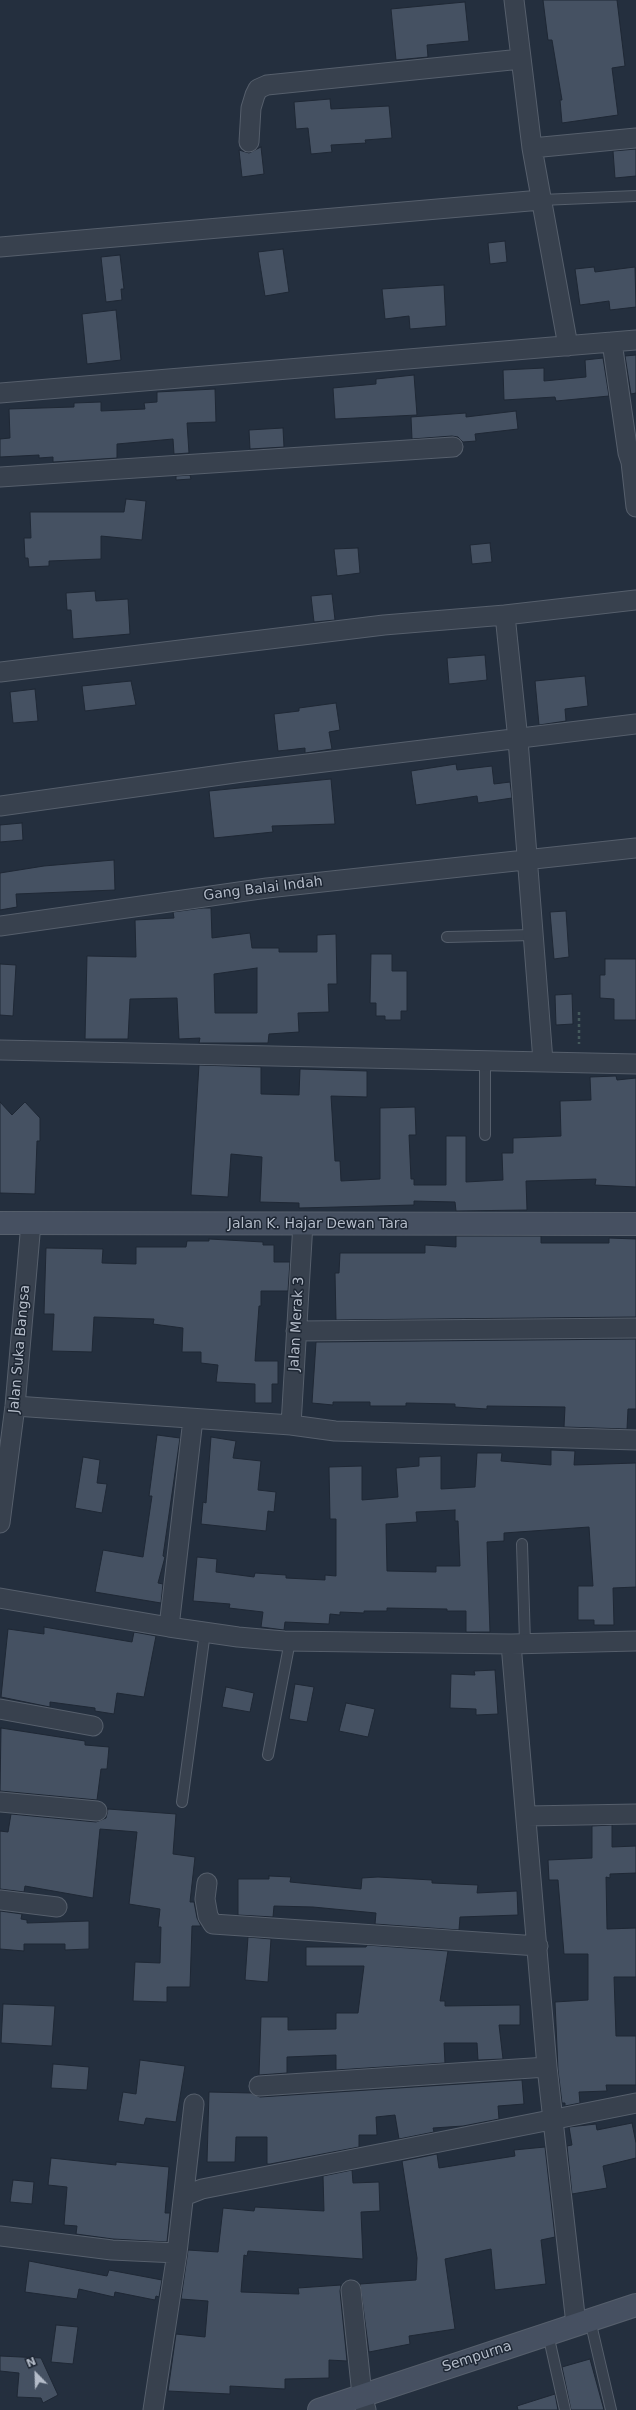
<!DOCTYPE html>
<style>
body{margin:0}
#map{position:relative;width:636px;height:2410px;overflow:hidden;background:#242f3e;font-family:"DejaVu Sans",sans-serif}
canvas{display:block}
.north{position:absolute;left:16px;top:2354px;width:40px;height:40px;-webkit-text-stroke:3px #1d2633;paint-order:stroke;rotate:337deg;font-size:11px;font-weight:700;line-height:16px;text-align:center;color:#b4bcc9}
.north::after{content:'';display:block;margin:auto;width:14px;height:18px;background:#b4bcc9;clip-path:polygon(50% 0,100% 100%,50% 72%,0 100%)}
</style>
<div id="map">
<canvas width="636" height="2410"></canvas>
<div class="north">N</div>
</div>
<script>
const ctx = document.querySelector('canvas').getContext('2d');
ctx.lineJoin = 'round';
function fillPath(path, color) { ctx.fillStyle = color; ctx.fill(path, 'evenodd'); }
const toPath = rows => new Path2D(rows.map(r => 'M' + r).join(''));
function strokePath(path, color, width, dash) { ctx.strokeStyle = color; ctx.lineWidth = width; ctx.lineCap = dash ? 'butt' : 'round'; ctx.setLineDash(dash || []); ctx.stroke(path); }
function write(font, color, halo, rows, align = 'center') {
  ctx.font = font + ' "DejaVu Sans",sans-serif'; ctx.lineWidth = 3; ctx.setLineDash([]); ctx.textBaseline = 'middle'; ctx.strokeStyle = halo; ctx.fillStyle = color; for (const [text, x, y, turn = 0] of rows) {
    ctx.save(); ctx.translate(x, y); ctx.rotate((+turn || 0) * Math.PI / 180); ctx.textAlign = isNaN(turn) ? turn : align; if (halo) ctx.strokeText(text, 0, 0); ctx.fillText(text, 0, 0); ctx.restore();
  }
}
const building = toPath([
 [543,0,617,0,625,66,612,68,618,115,562,123,560,100,562,100,552,40,548,40,543,0],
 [465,2,469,41,427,45,428,57,396,60,391,9,465,2],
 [330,99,331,109,389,106,392,138,365,140,366,143,331,145,332,152,311,154,308,128,296,129,294,102,330,99],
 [261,147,264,174,242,177,239,150,249,153,261,147],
 [636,149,636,176,615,178,613,151,636,149],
 [505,241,507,262,490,264,488,243,505,241],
 [283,249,289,292,265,296,258,252,283,249],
 [120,255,124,289,121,289,122,300,106,302,101,257,120,255],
 [594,267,595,272,635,267,636,307,610,310,609,301,580,305,575,269,594,267],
 [444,285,446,326,410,329,409,316,385,319,382,289,444,285],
 [116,310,121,360,87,364,82,314,116,310],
 [636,355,636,393,631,394,625,356,636,355],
 [603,358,609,396,556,401,555,397,504,400,503,370,544,368,544,381,586,377,585,360,603,358],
 [414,375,417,415,335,419,333,388,376,384,376,379,414,375],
 [215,389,216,422,187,423,189,453,174,454,173,439,117,444,117,458,53,462,53,457,39,458,39,455,0,457,0,439,10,438,9,409,74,407,74,403,101,402,101,411,145,409,144,403,157,402,157,392,215,389],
 [516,411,518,429,475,434,476,441,463,442,458,437,452,436,412,439,411,417,466,413,466,417,516,411],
 [283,428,284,447,250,449,249,430,283,428],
 [190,475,191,479,176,480,176,476,190,475],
 [126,499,146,501,142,540,101,536,101,559,49,561,49,566,29,567,28,558,25,558,24,538,31,538,30,512,124,512,126,499],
 [490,543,492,562,472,564,470,545,490,543],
 [358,548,360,573,337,576,334,549,358,548],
 [95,591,96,601,128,599,130,634,73,639,71,610,67,610,66,593,95,591],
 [332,594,335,620,314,622,311,596,332,594],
 [485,655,487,680,449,684,447,658,485,655],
 [585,676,588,706,565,709,566,721,539,725,535,681,585,676],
 [131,681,136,705,85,711,82,686,131,681],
 [35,689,38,721,13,723,10,692,35,689],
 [336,703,340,730,329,732,332,749,305,753,305,748,278,751,274,714,299,711,299,708,336,703],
 [456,764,457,770,492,766,494,784,510,782,512,798,478,803,477,796,416,805,411,771,456,764],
 [331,779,335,824,272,826,273,832,214,838,209,791,331,779],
 [22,823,23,840,0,842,0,825,22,823],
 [114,860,115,890,16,894,17,907,0,910,0,873,44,866,114,860],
 [202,908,211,908,212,938,250,933,252,948,279,948,279,952,317,952,317,935,336,934,337,984,328,984,329,1012,298,1013,299,1032,269,1034,268,1043,199,1043,200,1038,179,1039,177,998,130,999,128,1039,85,1039,87,956,136,957,135,920,174,918,173,912,202,908],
 [257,968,257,1013,215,1013,214,974,257,968],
 [566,911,569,957,554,959,550,912,566,911],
 [371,954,392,954,392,971,407,971,407,1011,401,1011,401,1020,385,1020,385,1016,376,1016,376,1003,370,1003,371,954],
 [605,959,636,959,636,1020,614,1020,614,999,600,998,600,975,605,975,605,959],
 [0,964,16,965,13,1016,0,1015,0,964],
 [572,994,573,1024,556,1025,555,995,572,994],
 [199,1065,261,1067,261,1094,299,1095,300,1069,367,1071,367,1097,331,1096,335,1161,340,1161,341,1181,380,1179,380,1108,415,1107,416,1135,409,1135,411,1179,414,1179,414,1185,446,1185,446,1136,466,1136,466,1182,503,1180,502,1153,513,1153,513,1138,561,1136,560,1101,591,1100,590,1077,616,1076,617,1080,636,1078,636,1187,595,1185,596,1179,526,1181,527,1210,456,1211,455,1202,414,1201,414,1205,299,1208,299,1203,260,1202,262,1157,231,1154,228,1197,191,1195,199,1065],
 [0,1102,12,1115,25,1102,40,1118,40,1141,37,1141,35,1194,0,1193,0,1102],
 [456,1236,541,1236,541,1243,609,1243,609,1238,636,1239,636,1317,336,1320,335,1273,339,1273,340,1253,425,1253,425,1245,456,1247,456,1236],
 [209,1239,263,1242,263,1245,274,1245,274,1262,290,1262,288,1291,261,1291,261,1306,259,1306,255,1361,278,1361,278,1384,272,1384,272,1403,255,1403,255,1384,216,1382,218,1365,201,1363,201,1352,182,1352,183,1328,153,1324,154,1319,94,1317,92,1352,52,1351,54,1314,44,1314,46,1248,103,1249,102,1263,136,1264,136,1247,186,1247,187,1241,209,1241,209,1239],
 [636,1339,636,1409,628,1409,627,1429,564,1427,565,1407,487,1406,487,1409,455,1407,455,1404,406,1403,406,1406,370,1406,370,1402,333,1402,333,1405,312,1403,316,1342,636,1339],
 [157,1435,180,1438,163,1556,165,1557,158,1583,163,1584,161,1603,95,1592,103,1550,143,1557,152,1496,149,1496,157,1435],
 [211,1437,236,1441,233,1458,261,1461,258,1490,276,1492,274,1512,268,1511,266,1531,201,1524,203,1502,206,1503,211,1437],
 [551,1450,575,1451,574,1465,636,1463,636,1587,613,1588,614,1625,594,1625,594,1620,578,1620,578,1586,593,1586,589,1527,504,1533,504,1541,487,1542,490,1632,466,1632,466,1611,447,1611,447,1609,387,1608,387,1611,364,1611,364,1613,340,1612,340,1615,330,1614,329,1624,285,1622,284,1630,261,1627,263,1612,229,1608,230,1604,193,1601,197,1557,217,1559,216,1572,254,1577,255,1573,286,1575,286,1578,325,1580,325,1575,336,1576,336,1519,330,1519,329,1467,362,1466,362,1500,398,1497,396,1468,419,1466,419,1457,441,1456,441,1489,475,1487,477,1453,502,1453,501,1461,551,1465,551,1450],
 [455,1510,455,1521,458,1521,460,1566,436,1566,436,1572,387,1571,386,1524,417,1522,416,1512,455,1510],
 [83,1457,100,1460,97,1483,107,1484,102,1513,75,1508,83,1457],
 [44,1627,132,1642,134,1632,156,1636,144,1697,117,1693,114,1714,95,1711,95,1708,50,1702,50,1707,45,1706,1,1697,8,1629,44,1634,44,1627],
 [495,1670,498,1714,476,1715,476,1709,450,1708,451,1674,475,1675,474,1671,495,1670],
 [295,1684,314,1687,307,1722,289,1719,295,1684],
 [226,1687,254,1693,250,1712,222,1707,226,1687],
 [346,1703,375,1709,368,1737,339,1731,346,1703],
 [1,1728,85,1741,85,1745,109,1747,107,1769,101,1769,97,1800,0,1791,1,1728],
 [108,1809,176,1814,173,1854,195,1857,190,1902,194,1902,197,1918,201,1926,192,1926,190,1987,167,1987,167,2002,133,2001,135,1962,160,1963,161,1927,158,1927,160,1909,129,1904,137,1832,100,1829,93,1898,25,1886,24,1892,0,1889,0,1831,8,1832,11,1814,96,1822,106,1818,108,1809],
 [612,1825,612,1847,636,1846,636,1873,610,1874,610,1878,606,1877,607,1929,636,1928,636,1977,614,1977,616,2036,636,2036,636,2085,606,2085,607,2091,579,2092,580,2103,565,2106,565,2103,562,2103,558,2070,555,2002,588,2000,588,1954,564,1954,558,1880,549,1880,548,1860,592,1858,592,1826,612,1825],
 [269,1876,291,1877,290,1882,361,1889,362,1878,378,1877,432,1880,432,1883,478,1885,477,1893,517,1891,518,1915,460,1917,459,1930,375,1924,376,1913,313,1907,274,1906,273,1917,238,1915,238,1879,269,1879,269,1876],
 [0,1911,22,1914,21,1919,27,1920,27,1923,89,1921,89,1949,65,1950,65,1944,24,1944,24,1951,0,1949,0,1911],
 [248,1937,271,1939,268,1982,245,1980,248,1937],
 [367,1945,448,1951,440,2001,445,2001,445,2006,520,2005,520,2025,499,2025,503,2059,478,2060,477,2043,444,2043,445,2063,336,2070,336,2055,287,2057,287,2073,259,2075,261,2017,288,2017,288,2030,336,2029,336,2013,358,2013,364,1966,306,1966,306,1947,366,1947,367,1945],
 [3,2004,55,2006,52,2046,1,2043,3,2004],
 [140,2060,185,2066,176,2122,146,2118,144,2125,118,2121,123,2092,136,2094,140,2060],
 [53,2064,89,2067,87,2090,51,2088,53,2064],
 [522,2080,524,2104,498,2106,499,2119,463,2126,433,2128,434,2132,399,2139,395,2115,376,2117,377,2135,359,2135,359,2147,270,2164,267,2164,267,2137,236,2137,235,2162,207,2162,209,2092,251,2093,260,2097,522,2080],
 [632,2123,636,2143,636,2158,603,2166,607,2188,572,2194,567,2146,572,2145,569,2127,596,2124,597,2130,632,2123],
 [545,2147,555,2237,541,2240,546,2284,495,2290,491,2249,445,2259,455,2329,409,2336,410,2344,369,2352,360,2284,416,2280,417,2258,402,2161,437,2154,439,2168,515,2156,514,2150,545,2147],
 [51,2158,116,2165,116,2162,169,2167,165,2213,170,2213,167,2242,113,2239,76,2234,77,2226,64,2225,67,2187,48,2185,51,2158],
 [352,2170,353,2183,379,2182,380,2211,361,2212,363,2259,248,2251,247,2256,244,2255,241,2292,299,2294,298,2288,341,2285,340,2291,347,2361,329,2360,329,2378,285,2379,285,2389,230,2386,230,2394,168,2391,176,2334,205,2337,208,2301,181,2299,188,2250,218,2252,223,2208,254,2211,255,2207,324,2211,323,2176,352,2170],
 [13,2180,34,2182,32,2204,10,2202,13,2180],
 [29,2261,107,2276,109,2270,162,2280,159,2297,156,2296,155,2300,115,2292,114,2297,79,2289,77,2299,25,2292,29,2261],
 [56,2325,78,2327,73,2364,51,2362,56,2325],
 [0,2356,41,2358,58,2395,43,2403,41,2398,17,2397,19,2373,0,2371,0,2356],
 [590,2359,604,2410,571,2410,562,2367,590,2359],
 [555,2394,558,2410,518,2410,517,2406,555,2394]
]);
fillPath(building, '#455162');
strokePath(building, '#1f2835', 1);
const lane = toPath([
 [541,200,636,196],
 [447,937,533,935],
 [485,1060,485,1135],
 [522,1544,525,1643],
 [268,1755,290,1641],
 [182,1802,205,1632],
 [590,2320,611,2410],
 [548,2334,565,2410]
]);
const street = toPath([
 [514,0,532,148,568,346],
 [249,142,251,108,255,95,258,89,267,85,521,59],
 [532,148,636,138],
 [0,247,541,200],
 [612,342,628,453,631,462,636,464],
 [0,393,636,340],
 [631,462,636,507],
 [0,477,453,447],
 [505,615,636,600],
 [0,672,384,625,505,615,518,740,543,1061],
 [0,806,242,772,636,724],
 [0,926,267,888,636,848],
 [0,1050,636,1064],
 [296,1331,636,1328],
 [15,1406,291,1425,335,1431,636,1440],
 [291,1425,303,1223],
 [0,1523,15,1406,31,1223],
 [0,1598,169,1627,238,1637,284,1641,511,1644,636,1641],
 [169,1627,193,1419],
 [511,1644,547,2067,576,2324],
 [0,1709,93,1726],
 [0,1802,97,1811],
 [527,1816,636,1814],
 [207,1883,205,1899,208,1916,213,1924,538,1946],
 [0,1900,57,1907],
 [259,2086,547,2067],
 [184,2196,202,2189,636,2103],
 [0,2236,112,2250,177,2253],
 [351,2290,362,2395,366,2410],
 [153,2410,177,2253,194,2104]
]);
const secondary = toPath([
 [0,1223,636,1224],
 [319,2410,636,2305]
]);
strokePath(lane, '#565f6c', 12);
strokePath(street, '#565f6c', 21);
strokePath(secondary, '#565f6c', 24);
strokePath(toPath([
 [579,1012,579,1044]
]), '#44595c', 2.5, [3, 3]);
strokePath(lane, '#38414e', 10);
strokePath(street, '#38414e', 19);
strokePath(secondary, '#465061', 22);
write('14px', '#b4bcc9', '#1d2633', [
 ["Gang Balai Indah",263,889,-7],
 ["Jalan K. Hajar Dewan Tara",318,1224],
 ["Jalan Merak 3",297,1324,-87],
 ["Jalan Suka Bangsa",20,1349,-85],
 ["Sempurna",477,2357,-18]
]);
</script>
